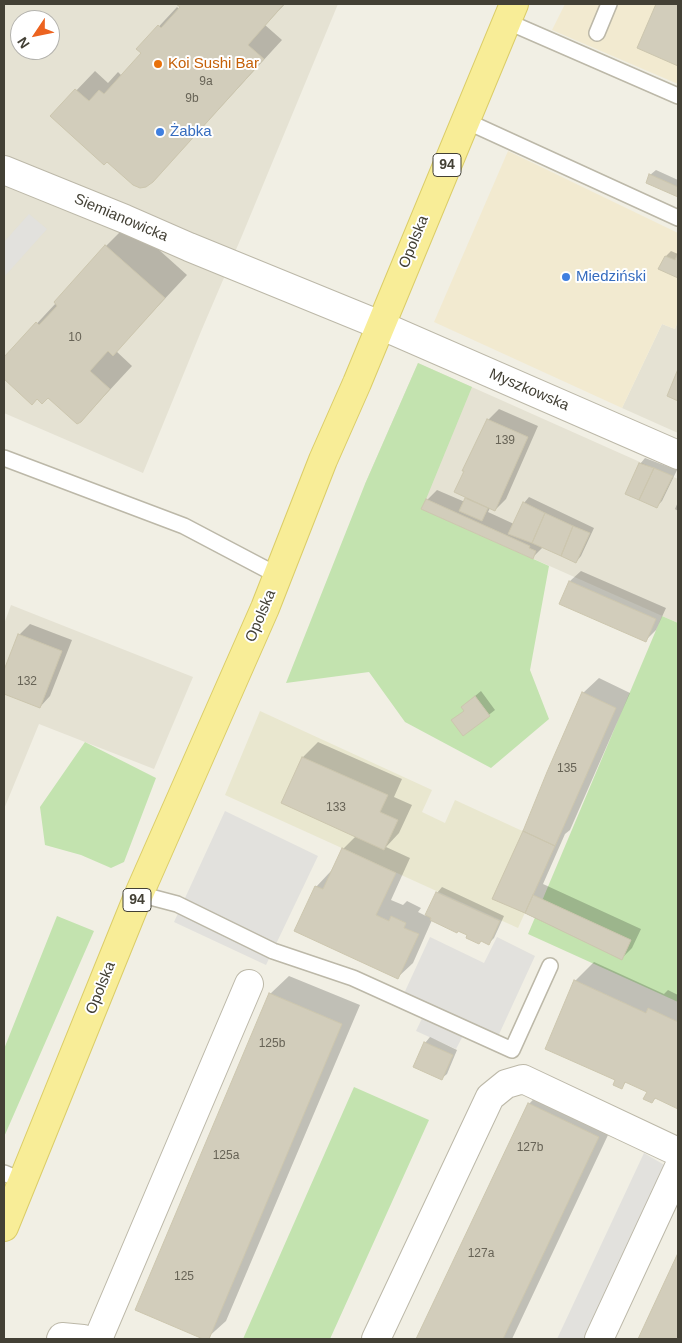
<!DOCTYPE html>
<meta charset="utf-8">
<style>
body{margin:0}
#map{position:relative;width:682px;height:1343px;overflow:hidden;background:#f1efe4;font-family:Helvetica,sans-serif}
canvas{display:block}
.frame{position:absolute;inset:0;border:5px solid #434035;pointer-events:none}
.north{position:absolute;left:10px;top:10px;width:50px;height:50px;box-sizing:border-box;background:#fff;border:1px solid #b4b3ae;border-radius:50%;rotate:236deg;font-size:14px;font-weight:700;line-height:20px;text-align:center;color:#434035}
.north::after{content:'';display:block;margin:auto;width:18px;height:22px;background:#ec6320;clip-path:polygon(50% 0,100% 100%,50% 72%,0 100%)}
</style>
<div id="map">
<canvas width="682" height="1343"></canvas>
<div class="frame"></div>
<div class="north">N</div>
</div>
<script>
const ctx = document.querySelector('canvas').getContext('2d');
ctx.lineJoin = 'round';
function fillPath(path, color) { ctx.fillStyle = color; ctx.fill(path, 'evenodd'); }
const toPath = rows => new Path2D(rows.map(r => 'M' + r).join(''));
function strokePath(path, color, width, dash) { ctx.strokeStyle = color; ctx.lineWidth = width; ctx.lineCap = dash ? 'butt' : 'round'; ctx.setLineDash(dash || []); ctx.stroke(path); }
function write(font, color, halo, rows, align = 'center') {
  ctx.font = font + ' Helvetica,sans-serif'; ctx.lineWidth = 4; ctx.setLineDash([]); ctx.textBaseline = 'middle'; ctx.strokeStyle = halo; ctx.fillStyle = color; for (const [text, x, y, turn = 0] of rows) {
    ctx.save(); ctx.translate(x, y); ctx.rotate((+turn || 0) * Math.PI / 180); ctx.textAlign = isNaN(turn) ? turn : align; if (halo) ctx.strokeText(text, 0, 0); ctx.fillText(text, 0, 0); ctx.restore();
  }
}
fillPath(toPath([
 [4,4,338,4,241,238,202,329,143,473,4,413],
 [20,20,50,20,50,50,20,50],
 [678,321,678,433,622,408,662,324,675,329],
 [418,363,678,479,678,623,365,484],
 [11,605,193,677,154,769,39,724,4,809,4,624]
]), '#e5e2d3');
fillPath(toPath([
 [565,4,678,4,678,84,552,30],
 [508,151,678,233,678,321,675,329,662,324,622,408,434,322]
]), '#f2ead0');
fillPath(toPath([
 [260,711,432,790,422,812,445,823,455,800,555,846,518,928,225,795]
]), '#e9e7cf');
fillPath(toPath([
 [418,363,472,387,422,509,549,566,530,670,549,719,491,768,405,722,369,672,286,683,365,484],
 [662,616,678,623,678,1002,528,934],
 [85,742,156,778,124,862,111,868,81,855,45,845,40,807],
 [57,916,94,931,4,1137,4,1049],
 [354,1087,429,1120,330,1339,243,1339]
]), '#c3e3af');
fillPath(toPath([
 [29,214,47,229,4,277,4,242],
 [225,811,318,856,266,965,174,922],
 [430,937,484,963,497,937,535,956,495,1043,466,1030,456,1049,416,1031,425,1012,401,1000],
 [644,1153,666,1166,584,1339,557,1339]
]), '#e2e1dd');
fillPath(toPath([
 [178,4,285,4,265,25,282,40,153,181,107,160,52,116,95,71,108,83,118,72,122,76,143,53,138,49,177,7,180,10,182,7],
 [658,4,678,4,678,64,639,47],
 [656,170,678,180,678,195,650,175],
 [129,223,187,275,116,351,132,366,81,421,48,397,37,398,32,403,4,377,4,359,56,303,106,246],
 [671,251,678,254,678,277,660,269,666,256],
 [499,409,538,426,506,499,495,510,490,508,488,512,514,524,524,503,529,497,594,528,581,556,576,562,543,547,533,557,427,500,437,490,465,502,468,497,488,420],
 [645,458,677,470,662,501,656,507,640,464],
 [678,502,678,511,675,509],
 [581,571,666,608,656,630,646,640,561,603,570,581],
 [30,624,72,640,50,696,40,707,4,693,4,674,19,635],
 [599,678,630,693,570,830,565,834,543,884,641,929,632,948,621,959,493,898,524,832,583,693],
 [481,691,495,710,464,734,465,711,462,707],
 [318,742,402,779,394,797,412,805,399,833,386,847,410,858,391,900,403,905,407,901,421,908,418,912,426,916,437,893,442,887,504,916,494,938,489,943,432,920,413,963,397,978,316,887,331,871,343,849,356,836,283,803,303,757],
 [594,962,664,994,668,990,678,995,678,1108,656,1098,652,1101,649,1091,627,1081,621,1087,617,1080,575,981],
 [289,976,360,1005,226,1321,206,1339,136,1310,270,994],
 [430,1037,457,1050,447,1074,441,1079,425,1043],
 [547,1085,616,1118,512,1339,417,1339,529,1104],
 [678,1256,678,1339,639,1339]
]), '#0003');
const building = toPath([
 [176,4,284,4,248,45,264,59,153,182,146,187,140,188,133,185,107,162,104,165,50,116,75,89,89,101,99,90,104,94,141,53,136,49,158,25,161,28,180,7,176,4],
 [656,4,678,4,678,66,637,48,656,4],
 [649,174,678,187,678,197,646,183,649,174],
 [105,245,165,298,113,356,108,351,90,371,110,389,81,422,77,424,48,398,42,404,37,399,32,405,4,379,4,357,36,322,39,325,57,306,54,302,105,245],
 [678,253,678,278,658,269,665,256,675,260,678,253],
 [678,369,678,401,667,396,678,369],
 [487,419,528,437,495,511,454,492,464,471,462,471,487,419],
 [639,463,654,468,639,500,625,494,639,463],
 [654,468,673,476,657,508,639,500,654,468],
 [465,498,488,508,482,521,459,511,465,498],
 [426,499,530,546,529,548,536,551,533,559,421,509,426,499],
 [523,502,545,513,532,543,508,534,523,502],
 [545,513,573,526,561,556,532,543,545,513],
 [573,526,590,533,576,563,561,556,573,526],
 [569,581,656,619,646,642,559,604,569,581],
 [18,634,62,651,40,708,4,694,4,670,18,634],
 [582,692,616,708,555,846,523,831,547,772,582,692],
 [475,696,490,716,463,736,451,720,464,711,461,707,475,696],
 [302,757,388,795,380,812,398,820,384,850,281,803,302,757],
 [523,831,555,846,525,913,492,899,523,831],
 [342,848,396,873,376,915,389,921,391,916,406,923,404,928,419,934,398,979,294,931,315,886,323,889,342,848],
 [436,892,500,921,489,945,481,941,479,944,466,938,467,935,458,931,457,933,430,920,431,918,425,915,436,892],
 [533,895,631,940,622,960,525,913,533,895],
 [574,980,646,1013,648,1008,678,1022,678,1109,655,1098,652,1103,643,1099,647,1092,625,1082,622,1089,613,1085,615,1080,545,1049,574,980],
 [269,993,342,1024,209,1339,203,1339,135,1310,269,993],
 [424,1042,453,1055,442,1080,413,1067,424,1042],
 [528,1103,599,1137,503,1339,416,1339,528,1103],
 [678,1253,678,1339,638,1339,678,1253]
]);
fillPath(building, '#d2cdbb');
strokePath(building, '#ccc6ae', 1);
const lane = toPath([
 [506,21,678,96],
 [597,33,609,4],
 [466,121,678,218],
 [4,458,184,526,277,575],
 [139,894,177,904,273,951,353,978,512,1050,550,966],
 [4,1173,23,1181]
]);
const street = toPath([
 [4,170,125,219,189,247,380,325,678,455],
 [61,1339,62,1337,83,1339],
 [98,1339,249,984],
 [376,1339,490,1097,506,1084,523,1079,678,1152],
 [599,1339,678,1169]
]);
const primary = toPath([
 [4,1227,139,894,265,608,323,460,357,383,514,4]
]);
strokePath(lane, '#bcb8a8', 18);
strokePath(street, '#bcb8a8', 30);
strokePath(primary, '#dbcd68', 30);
strokePath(lane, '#fff', 15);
strokePath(street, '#fff', 28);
strokePath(primary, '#f8ed97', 28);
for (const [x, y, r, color] of [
 [158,64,5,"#e8710a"],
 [160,132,5,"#3f7fe0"],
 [566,277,5,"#3f7fe0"]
]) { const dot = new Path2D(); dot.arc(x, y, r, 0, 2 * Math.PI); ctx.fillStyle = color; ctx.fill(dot); strokePath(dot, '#fff', 2); }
write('12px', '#676356', null, [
 ["9a",206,82],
 ["9b",192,99],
 ["10",75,338],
 ["139",505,441],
 ["132",27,682],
 ["135",567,769],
 ["133",336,808],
 ["125b",272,1044],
 ["127b",530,1148],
 ["125a",226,1156],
 ["127a",481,1254],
 ["125",184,1277]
]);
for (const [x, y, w] of [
 [447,165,28],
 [137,900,28]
]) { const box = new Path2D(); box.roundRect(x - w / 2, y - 11.5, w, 23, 4); ctx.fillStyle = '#fff'; ctx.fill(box); strokePath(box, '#434035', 1); }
write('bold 14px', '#434035', null, [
 ["94",447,165],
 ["94",137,900]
]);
write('15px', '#c56008', '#fff', [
 ["Koi Sushi Bar",168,64]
], 'left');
write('15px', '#366cbe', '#fff', [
 ["Żabka",170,132],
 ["Miedziński",576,277]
], 'left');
write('15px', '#434035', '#fff', [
 ["Siemianowicka",121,218,23],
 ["Opolska",414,242,-68],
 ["Myszkowska",529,390,23],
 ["Opolska",261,616,-67],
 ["Opolska",101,988,-68]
]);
</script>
